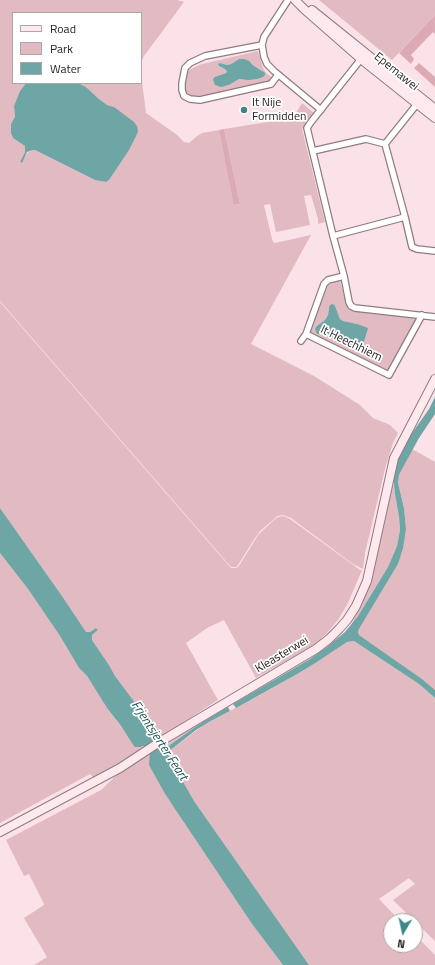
<!DOCTYPE html>
<style>
body{margin:0}
#map{position:relative;width:435px;height:965px;overflow:hidden;background:#fbe2e8;font-family:"Titillium Web",sans-serif}
canvas{display:block}
.legend{position:absolute;left:12px;top:12px;width:130px;height:72px;box-sizing:border-box;background:#fff;border:1px solid #aaa7a7;margin:0;padding:5px 7px;list-style:none;font-size:12px;color:#2b2224}
.legend li{display:flex;align-items:center;gap:8px;height:20px}
.legend b{width:20px;border:1px solid #aaa7a7}
.north{position:absolute;left:383px;top:913px;width:40px;height:40px;box-sizing:border-box;background:#fff;border:1px solid #aaa7a7;border-radius:50%;rotate:189deg;font-size:11px;font-weight:700;line-height:16px;text-align:center;color:#2b2224}
.north::after{content:'';display:block;margin:auto;width:14px;height:18px;background:#3f8787;clip-path:polygon(50% 0,100% 100%,50% 72%,0 100%)}
</style>
<div id="map">
<canvas width="435" height="965"></canvas>
<ul class="legend">
<li><b style="height:5px;background:#feeaee"></b>Road</li>
<li><b style="height:11px;background:#e1bac2"></b>Park</li>
<li><b style="height:11px;background:#6da6a5"></b>Water</li>
</ul>
<div class="north">N</div>
</div>
<script>
const ctx = document.querySelector('canvas').getContext('2d');
ctx.lineJoin = 'round';
function fillPath(path, color) { ctx.fillStyle = color; ctx.fill(path, 'evenodd'); }
const toPath = rows => new Path2D(rows.map(r => 'M' + r).join(''));
function strokePath(path, color, width, dash) { ctx.strokeStyle = color; ctx.lineWidth = width; ctx.lineCap = dash ? 'butt' : 'round'; ctx.setLineDash(dash || []); ctx.stroke(path); }
function write(font, color, halo, rows, align = 'center') {
  ctx.font = font + ' "Titillium Web",sans-serif'; ctx.lineWidth = 3.5; ctx.setLineDash([]); ctx.textBaseline = 'middle'; ctx.strokeStyle = halo; ctx.fillStyle = color; for (const [text, x, y, turn = 0] of rows) {
    ctx.save(); ctx.translate(x, y); ctx.rotate((+turn || 0) * Math.PI / 180); ctx.textAlign = isNaN(turn) ? turn : align; if (halo) ctx.strokeText(text, 0, 0); ctx.fillText(text, 0, 0); ctx.restore();
  }
}
fillPath(toPath([
 [0,0,177,0,184,2,144,56,141,63,141,13,13,13,13,83,26,83,20,91,14,106,15,117,12,122,13,138,25,146,25,152,20,162,21,163,27,153,33,150,35,150,95,180,106,182,109,180,130,146,114,107,107,105,99,99,86,87,78,83,141,83,141,74,146,113,177,135,184,142,189,143,196,137,202,133,219,130,235,205,240,204,224,129,293,118,302,103,314,113,302,129,325,222,318,224,318,219,311,195,304,196,310,225,276,232,270,204,264,205,272,239,273,242,275,243,311,235,251,344,314,376,360,405,373,418,378,420,390,425,398,433,393,443,385,469,365,553,363,569,353,564,291,518,283,515,277,516,273,520,260,531,255,538,238,565,236,567,231,567,0,301],
 [319,0,435,0,435,15,392,60],
 [258,51,263,68,266,73,271,77,271,80,269,81,197,98,190,96,186,92,185,83,186,76,189,70,195,67,202,64],
 [239,59,251,63,262,71,248,80,239,79,229,85,226,86,220,75,226,73,227,72,226,70,220,67,218,64,220,63,227,65,231,64],
 [340,281,348,309,417,318,390,369,386,371,313,336,308,330,326,287,330,284],
 [335,306,340,319,343,321,357,324,356,348,347,342,336,337,327,334,317,334,316,332,315,329,317,326,325,320,328,315,329,308],
 [0,302,231,568,236,568,239,566,258,535,274,520,278,517,283,516,290,519,352,564,360,570,362,570,348,603,338,620,326,634,312,646,256,678,224,620,207,628,186,643,218,700,190,718,156,741,155,734,157,733,155,729,153,728,143,715,136,704,115,676,109,665,92,640,92,635,98,630,96,628,90,632,86,632,62,596,0,508],
 [412,449,435,462,435,690,422,679,359,635,358,632,359,629,398,564,406,529,404,508,398,483,399,475],
 [393,482,399,517,400,530,397,546,388,567,358,616,352,624,361,601,388,497],
 [0,553,28,589,60,636,79,668,87,676,107,708,125,732,138,746,147,747,95,779,90,774,0,823],
 [354,641,419,684,435,698,435,941,393,900,415,884,409,878,379,899,400,921,391,921,391,945,415,945,415,935,435,955,435,965,309,965,194,801,168,755,169,751,204,725,258,696,299,673,317,662,347,642],
 [228,707,198,725,164,749,159,745,224,708],
 [150,752,177,812,252,924,283,965,34,965,47,957,24,918,44,905,44,904,29,874,24,876,6,840,101,790,123,769]
]), '#e1bac2');
fillPath(toPath([
 [435,15,435,34,433,32,411,55,414,59,411,64,399,53],
 [419,63,435,77,435,87,414,68],
 [224,129,240,204,234,205,219,130]
]), '#dbaab5');
fillPath(toPath([
 [239,59,244,59,249,61,253,65,265,73,265,75,263,77,257,79,248,80,239,79,229,85,221,87,215,85,213,79,215,77,226,73,227,72,226,70,219,66,218,64,220,63,227,65,231,64],
 [26,83,78,83,86,87,99,99,107,105,114,107,134,122,137,126,138,131,137,134,129,150,109,180,106,182,95,180,35,150,33,150,27,152,22,163,20,162,25,152,25,146,13,138,11,133,11,125,12,122,15,117,14,106,20,91],
 [333,304,335,306,340,319,343,321,357,324,368,328,362,348,359,349,356,348,347,342,336,337,327,334,317,334,316,332,315,329,317,326,325,320,328,315,329,308,330,305],
 [435,397,435,414,419,438,408,458,399,475,398,483,404,508,406,529,403,548,398,564,359,629,358,632,359,635,422,679,435,690,435,698,419,684,360,645,354,641,347,642,317,662,299,673,236,708,233,704,310,659,327,647,345,632,358,616,388,567,397,546,400,530,399,517,395,494,393,476,401,452,410,436,429,409],
 [0,508,62,596,86,632,90,632,96,628,98,630,92,635,92,640,109,665,115,676,136,704,143,715,158,733,155,735,156,740,159,745,164,749,198,725,228,707,230,711,209,722,196,730,169,751,168,755,194,801,309,965,283,965,252,924,177,812,164,792,149,765,150,752,146,747,142,746,141,747,135,747,134,746,121,726,107,708,87,676,79,668,60,636,28,589,0,553]
]), '#6da6a5');
const street = toPath([
 [288,0,264,37,262,45,264,57,267,64,274,71,321,110],
 [262,45,205,56,190,63,185,68,182,83,182,90,184,96,190,99,200,100,271,84,278,75],
 [361,59,311,122,307,128,333,236,344,276,349,302,351,306,355,308,435,317],
 [417,104,385,144,405,217,412,247,417,249,435,251],
 [313,151,366,139,385,144],
 [333,236,405,217],
 [344,276,328,280,324,284,306,334,389,375,422,315],
 [301,341,306,334]
]);
const secondary = toPath([
 [295,0,304,9,361,59,435,118],
 [312,10,435,109],
 [0,832,120,768,158,743,316,649,329,639,339,629,347,620,356,606,367,581,394,458,435,379]
]);
strokePath(street, '#917b80', 8);
strokePath(secondary, '#917b80', 10);
strokePath(street, '#fff', 5.5);
strokePath(secondary, '#feeaee', 8);
for (const [x, y, r, color] of [
 [244,110,4,"#3f8787"]
]) { const dot = new Path2D(); dot.arc(x, y, r, 0, 2 * Math.PI); ctx.fillStyle = color; ctx.fill(dot); strokePath(dot, '#fff', 1.5); }
write('12px', '#2b2224', '#fff', [
 ["Epemawei",396,72,39],
 ["It Heechhiem",351,344,26],
 ["Kleasterwei",282,655,-31]
]);
write('12px', '#2b2224', '#fff', [
 ["It Nije",252,103],
 ["Formidden",252,117]
], 'left');
write('italic 13px', '#1c4f4f', '#fff', [
 ["Frjentsjerter Feart",159,741,57]
]);
</script>
